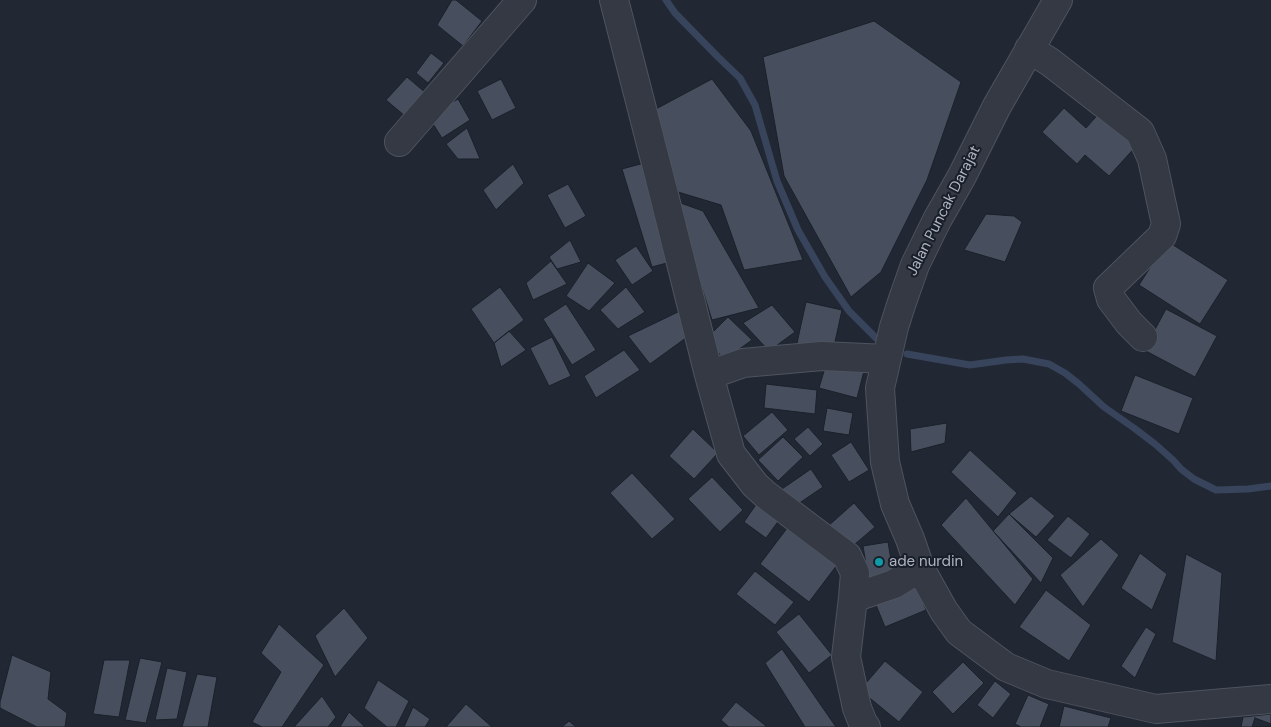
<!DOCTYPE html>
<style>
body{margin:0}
canvas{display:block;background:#212733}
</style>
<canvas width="1271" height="727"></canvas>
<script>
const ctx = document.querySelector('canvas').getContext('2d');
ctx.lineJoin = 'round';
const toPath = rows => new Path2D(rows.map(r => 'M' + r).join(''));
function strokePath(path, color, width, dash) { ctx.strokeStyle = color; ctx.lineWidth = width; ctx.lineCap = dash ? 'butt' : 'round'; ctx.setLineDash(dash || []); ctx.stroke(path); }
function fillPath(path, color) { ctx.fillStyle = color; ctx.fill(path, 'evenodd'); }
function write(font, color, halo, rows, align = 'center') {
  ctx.font = font + ' "DM Sans",sans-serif'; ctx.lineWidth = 4; ctx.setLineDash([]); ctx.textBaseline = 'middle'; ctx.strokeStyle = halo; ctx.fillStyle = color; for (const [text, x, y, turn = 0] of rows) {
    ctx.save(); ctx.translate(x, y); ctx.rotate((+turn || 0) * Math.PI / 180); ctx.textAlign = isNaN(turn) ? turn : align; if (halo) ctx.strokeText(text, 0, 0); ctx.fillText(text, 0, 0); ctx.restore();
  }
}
strokePath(toPath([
 [666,0,675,13,717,56,740,78,755,105,777,181,798,230,825,277,849,311,876,338],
 [907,354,970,365,1006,360,1023,359,1049,364,1065,373,1079,384,1104,407,1134,428,1155,444,1173,460,1181,469,1194,479,1216,490,1248,489,1271,486]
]), '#37445b', 7);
const building = toPath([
 [452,0,456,0,482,21,463,46,437,25,452,0],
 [874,21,961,82,927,180,881,272,851,297,784,176,763,57,874,21],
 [431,53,444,63,428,83,416,73,431,53],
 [407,77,427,94,405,116,386,100,407,77],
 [501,79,516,108,492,120,477,91,501,79],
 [712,79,751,131,803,260,744,270,721,205,678,192,654,110,712,79],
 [458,99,470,120,442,138,428,116,458,99],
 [1064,108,1086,128,1103,109,1139,143,1109,176,1085,155,1077,164,1042,132,1064,108],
 [467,128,480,159,458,159,446,144,467,128],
 [648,162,678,260,652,267,622,169,648,162],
 [513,164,524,183,496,210,483,190,513,164],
 [568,184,586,216,565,228,547,195,568,184],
 [675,201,703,211,759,308,712,320,675,201],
 [986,214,1014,216,1022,222,1005,262,964,250,986,214],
 [570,240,581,262,557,269,549,257,570,240],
 [1167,241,1228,280,1200,324,1139,285,1167,241],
 [636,246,653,271,632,285,615,260,636,246],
 [551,261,567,284,533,300,526,283,551,261],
 [588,263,615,283,589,311,566,296,588,263],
 [500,287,524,320,494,343,471,309,500,287],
 [626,287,645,312,618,329,600,310,626,287],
 [806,302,842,310,833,351,797,343,806,302],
 [566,304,596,350,572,365,543,319,566,304],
 [772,305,795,332,769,351,743,323,772,305],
 [1166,309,1217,336,1195,377,1144,350,1166,309],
 [678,312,694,332,650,364,628,336,678,312],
 [728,317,752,340,724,360,707,338,728,317],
 [509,331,526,350,501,367,494,343,509,331],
 [552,337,571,376,549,386,530,348,552,337],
 [624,350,640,370,596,398,584,376,624,350],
 [827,361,864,371,857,398,819,388,827,361],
 [1135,375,1193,398,1179,434,1121,411,1135,375],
 [766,384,817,390,815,414,764,408,766,384],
 [827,408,853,413,849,435,823,431,827,408],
 [772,412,788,430,759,455,743,436,772,412],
 [947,423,945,443,911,452,910,429,947,423],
 [808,427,823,444,810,456,794,439,808,427],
 [693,429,718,453,694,479,669,456,693,429],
 [783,437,803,457,778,481,758,460,783,437],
 [851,442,869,470,849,482,831,455,851,442],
 [970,450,1017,493,998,517,951,472,970,450],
 [811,469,823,487,795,506,782,489,811,469],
 [632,473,675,519,652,539,610,493,632,473],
 [712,477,743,510,720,532,688,499,712,477],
 [762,496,785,512,766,538,744,522,762,496],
 [1031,496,1055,516,1036,537,1009,514,1031,496],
 [966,498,1033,579,1015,605,941,525,966,498],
 [854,503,875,527,848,550,827,527,854,503],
 [1009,514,1053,558,1041,583,993,531,1009,514],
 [1068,516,1090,534,1071,558,1047,540,1068,516],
 [791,523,840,561,809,602,760,564,791,523],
 [1101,539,1119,555,1083,607,1060,575,1101,539],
 [888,542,894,578,869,582,863,546,888,542],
 [1140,553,1167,574,1152,610,1121,588,1140,553],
 [1186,554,1222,573,1216,661,1172,642,1186,554],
 [755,571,794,602,775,625,736,594,755,571],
 [915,582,926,610,885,627,874,600,915,582],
 [1046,590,1091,625,1069,661,1019,627,1046,590],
 [344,608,368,638,335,677,315,636,344,608],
 [799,614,832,655,809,673,776,632,799,614],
 [279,624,324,665,282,727,262,727,252,722,281,672,261,653,279,624],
 [1146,627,1156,634,1135,678,1121,666,1146,627],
 [782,649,836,727,805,727,765,663,782,649],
 [12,655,51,672,48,699,67,713,65,727,37,727,0,708,0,702,12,655],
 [140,658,162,662,146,723,125,720,140,658],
 [104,660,130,660,119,717,93,714,104,660],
 [885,661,923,692,899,722,860,690,885,661],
 [963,662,984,683,953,714,932,692,963,662],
 [167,668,187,672,177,719,155,720,167,668],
 [197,674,217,677,208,727,182,727,197,674],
 [378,680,409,701,396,727,387,727,364,708,378,680],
 [995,681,1011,694,993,718,977,705,995,681],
 [1028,695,1049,704,1040,727,1021,727,1015,724,1028,695],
 [322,696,336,717,328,727,294,727,322,696],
 [736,702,766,726,765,727,729,727,721,720,736,702],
 [466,704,492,727,446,727,466,704],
 [1064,706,1111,718,1108,727,1059,727,1064,706],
 [413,707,430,719,425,727,404,727,413,707],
 [349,712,365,727,340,727,349,712],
 [1271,714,1271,727,1241,727,1243,717,1271,714],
 [1255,718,1271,724,1271,727,1252,727,1255,718],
 [569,721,576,727,562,727,569,721]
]);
fillPath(building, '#474e5d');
strokePath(building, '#1b212b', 1);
const minor = toPath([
 [614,0,659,175,709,375,731,454,755,485,766,495,847,556,855,573,853,598,846,657,857,708,863,723,866,727],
 [1058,0,997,106,962,176,937,220,915,265,902,302,894,327,880,388,885,462,895,504,910,539,920,568,944,611,959,632,1006,667,1047,684,1156,709,1271,699],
 [1029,49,1050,62,1140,132,1152,159,1166,224,1162,236,1108,288,1111,299,1129,323,1143,337],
 [399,142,522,0],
 [709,375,743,363,822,356,886,359],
 [853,598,894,584,920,568]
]);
strokePath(minor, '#4e545f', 30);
strokePath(minor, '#343944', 28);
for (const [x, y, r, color] of [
 [879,562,5,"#0f9aa8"]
]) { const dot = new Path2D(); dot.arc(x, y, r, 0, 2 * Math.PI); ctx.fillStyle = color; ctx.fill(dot); strokePath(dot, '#191f29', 2); }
write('15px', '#aeb4c1', '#191f29', [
 ["Jalan Puncak Darajat",944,211,-63]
]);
write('15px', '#aeb4c1', '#191f29', [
 ["ade nurdin",889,562]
], 'left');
</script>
